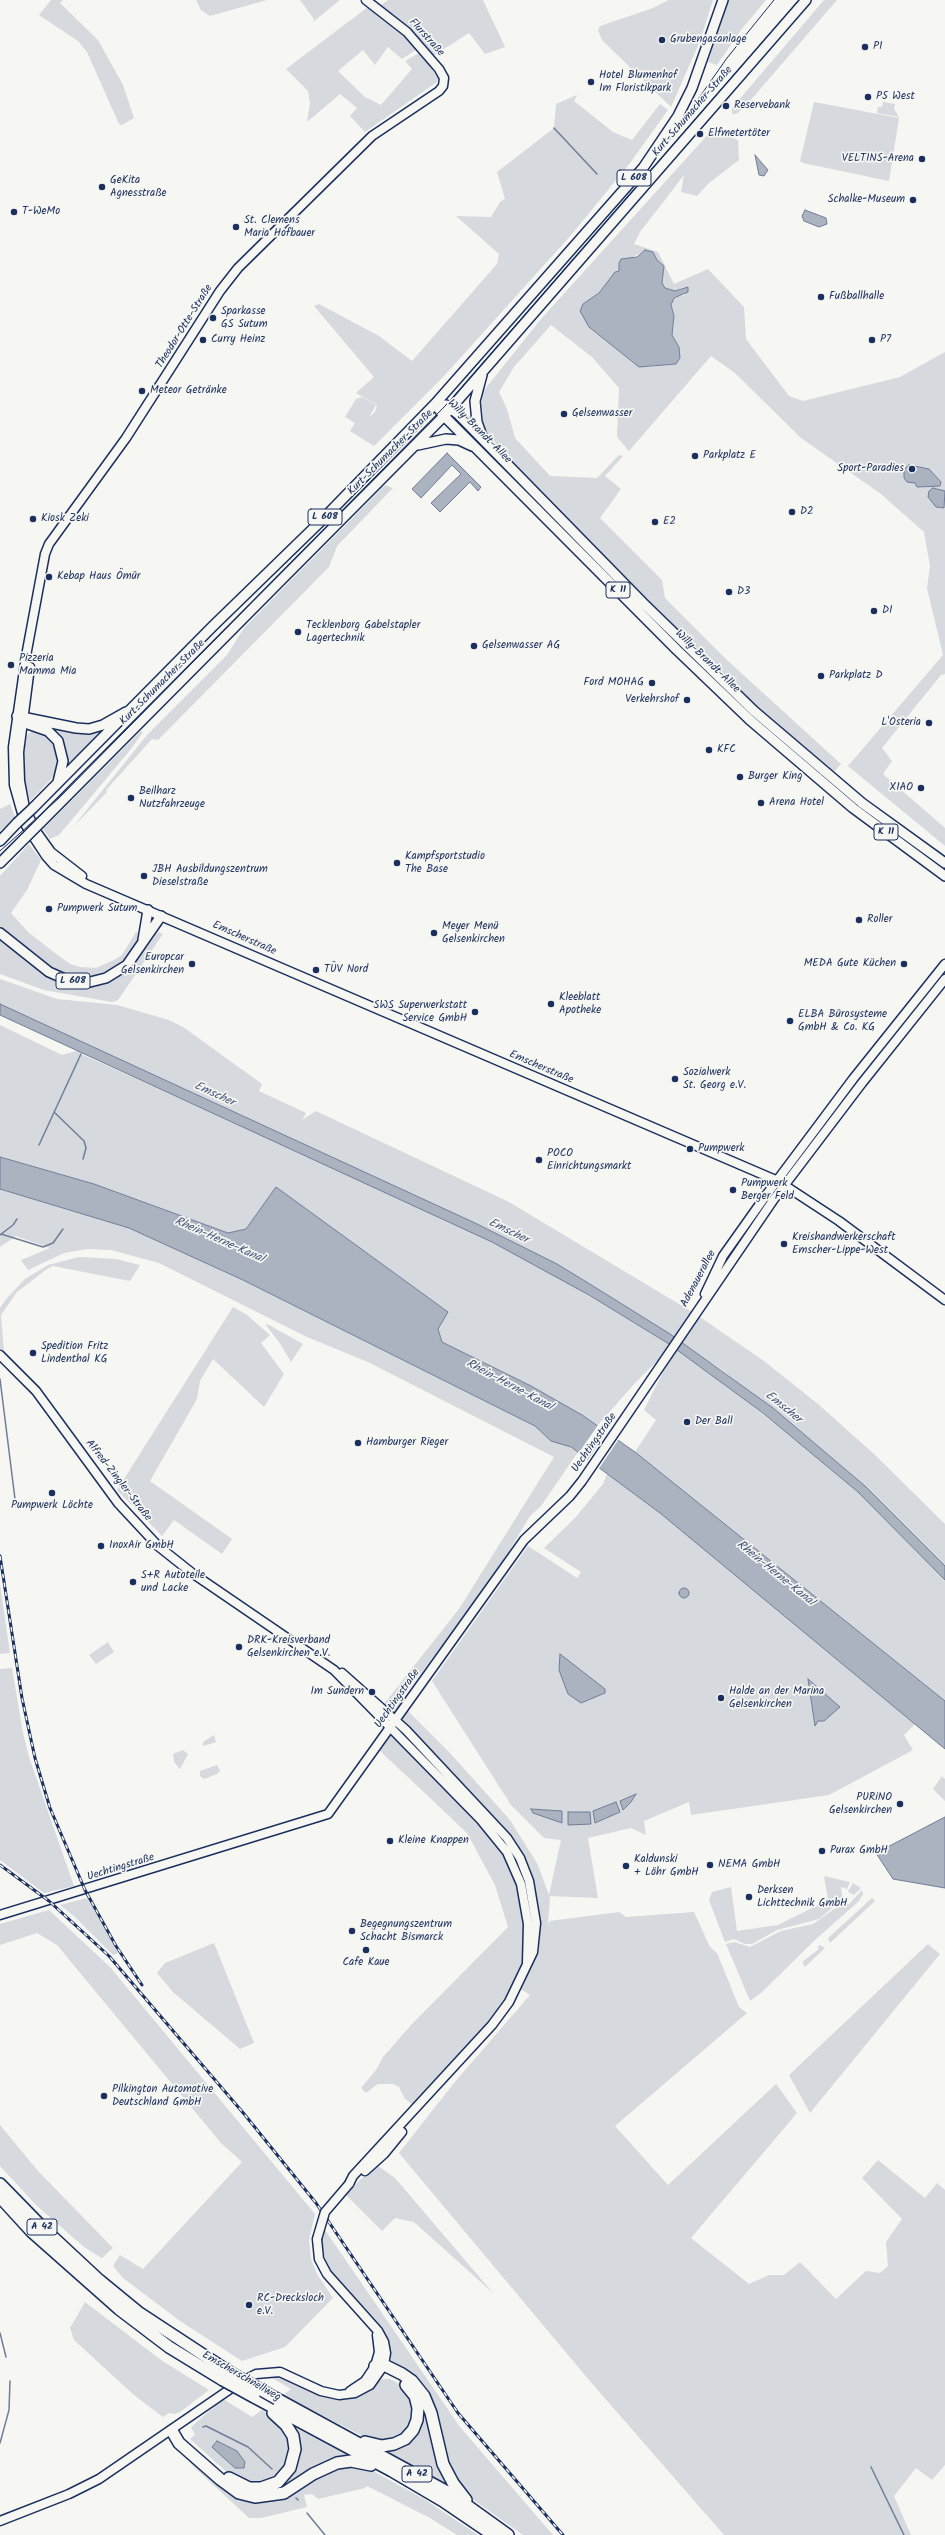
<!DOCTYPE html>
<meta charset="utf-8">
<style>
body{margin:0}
canvas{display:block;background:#f6f6f2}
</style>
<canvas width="945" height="2535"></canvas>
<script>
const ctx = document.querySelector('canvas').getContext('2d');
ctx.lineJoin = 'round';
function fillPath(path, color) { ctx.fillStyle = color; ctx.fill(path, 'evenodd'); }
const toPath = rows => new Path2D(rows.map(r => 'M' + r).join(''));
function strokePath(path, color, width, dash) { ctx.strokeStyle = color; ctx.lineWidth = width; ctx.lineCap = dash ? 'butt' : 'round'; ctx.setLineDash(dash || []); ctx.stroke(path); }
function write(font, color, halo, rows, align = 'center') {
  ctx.font = font + ' Kalam,sans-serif'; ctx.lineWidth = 3.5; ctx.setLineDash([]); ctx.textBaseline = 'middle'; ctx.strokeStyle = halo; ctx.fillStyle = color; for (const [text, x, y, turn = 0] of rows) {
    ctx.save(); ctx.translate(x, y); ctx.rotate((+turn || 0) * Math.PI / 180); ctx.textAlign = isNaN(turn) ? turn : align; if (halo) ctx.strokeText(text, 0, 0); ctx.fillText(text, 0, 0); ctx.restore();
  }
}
fillPath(toPath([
 [51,0,63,0,60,3,98,40,123,85,134,118,122,125,119,124,87,52,78,41,39,15],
 [196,0,267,0,210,16,201,10],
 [300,0,340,0,313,22,314,19],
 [388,0,483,0,505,47,485,54,469,33,433,56,422,46,402,59,388,47,375,65,363,50,338,71,365,97,381,105,412,69,405,61,419,53,429,65,438,79,437,82,365,132,350,116,357,108,340,94,307,122,310,103,308,91,286,69,368,7,373,11],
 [669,0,713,0,700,41,671,107,602,40,598,30,600,26,653,8],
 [727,0,766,0,741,30,717,65,708,62],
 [824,0,837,0,743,109,736,114,732,114,732,108],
 [577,95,574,101,613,132,632,140,660,104,668,110,630,163,572,234,444,376,374,446,350,431,355,423,345,417,356,399,362,397,376,405,369,417,375,412,377,405,356,393,374,377,314,306,319,304,379,336,412,361,497,264,499,254,456,216,491,217,500,202,505,199,497,172,554,128,556,104],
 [814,102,899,118,889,181,803,163,800,161],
 [883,102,895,104,894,109,899,117,877,113,878,107,882,107],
 [712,130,738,140,739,160,709,183,697,196,681,192,684,175,640,232,634,244,658,252,674,284,708,269,744,307,746,339,789,396,803,401,900,377,945,352,945,674,941,675,882,748,892,761,883,774,945,828,945,846,848,766,943,655,927,588,930,566,924,532,881,494,801,438,735,373,711,356,629,451,617,437,619,388,592,357,551,325,514,367,499,392,507,409,515,438,550,476,597,478,619,455,623,456,605,476,621,489,600,518,662,580,665,598,727,660,841,764,832,774,722,677,484,433,481,394,541,319],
 [646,250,653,252,657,260,664,266,662,283,665,288,675,291,684,287,685,295,674,298,671,305,674,316,672,335,679,347,680,358,676,364,646,367,632,362,614,345,589,327,583,304,599,293,629,259],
 [385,485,393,488,337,546,329,567,158,740,152,739,106,790,107,792,73,827,147,735,227,655,244,628],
 [34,721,80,733,91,732,111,724,65,771,66,751,62,742],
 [34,730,48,735,55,743,59,764,56,774,30,801,23,776,23,754,27,735],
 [141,731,143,732,131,749,75,816,59,835,50,839,43,829],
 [10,804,15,817,0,831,0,809],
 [29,844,41,860,27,890,11,913,28,932,51,950,70,964,80,967,96,968,114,960,122,955,136,932,141,935,129,957,120,966,107,973,91,977,67,975,55,971,16,941,0,926,0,876],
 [158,932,163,934,118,1000,112,1002,44,990,0,974,0,941,57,981,87,987,109,982,134,965],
 [0,979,57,999,117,1005,169,1020,183,1027,262,1084,259,1091,306,1113,302,1120,316,1111,509,1202,694,1313,764,1361,818,1404,874,1454,945,1524,945,1566,865,1486,722,1370,593,1286,475,1223,0,1004],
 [0,1025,62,1055,79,1050,81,1054,311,1157,511,1251,552,1273,669,1344,718,1379,790,1435,858,1492,945,1580,945,1701,635,1452,656,1420,644,1410,666,1366,661,1360,654,1364,635,1383,597,1426,531,1386,442,1342,438,1329,447,1311,276,1188,246,1229,228,1233,94,1184,0,1157],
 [0,1189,129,1228,243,1280,535,1426,550,1440,564,1444,578,1452,541,1506,530,1516,503,1561,456,1627,402,1698,395,1698,450,1753,510,1820,537,1863,549,1895,561,1840,544,1838,511,1805,432,1681,528,1546,577,1578,581,1572,544,1548,575,1518,603,1484,607,1474,660,1513,916,1723,904,1735,913,1750,829,1795,691,1815,689,1802,644,1821,646,1835,631,1828,588,1838,598,1898,550,1896,548,1925,550,1921,619,1912,626,1917,694,1912,710,1947,717,1953,739,2007,747,2013,615,2126,668,2185,776,2084,797,2113,691,2238,749,2284,769,2275,784,2275,800,2262,836,2299,866,2271,880,2273,888,2266,886,2242,902,2219,862,2178,878,2160,925,2198,937,2183,945,2190,945,2465,932,2480,916,2468,894,2496,911,2535,724,2535,589,2380,399,2153,454,2083,530,1995,516,1986,507,2000,414,2105,405,2099,399,2087,393,2084,378,2084,366,2093,361,2088,376,2070,383,2057,412,2024,508,1927,495,1885,467,1833,377,1748,385,1735,380,1709,459,1609,554,1457,368,1362,307,1337,159,1263,111,1250,87,1249,64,1253,28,1270,21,1260,50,1248,16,1236,0,1247],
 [79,1257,116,1259,140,1265,130,1281,53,1266,47,1269,17,1292,1,1315,4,1352,0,1349,0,1308,7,1298,25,1279,48,1265],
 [233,1307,247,1315,270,1335,261,1343,284,1374,264,1407,213,1359,200,1381,197,1399,150,1481,232,1539,222,1554,174,1520,162,1536,117,1490],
 [267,1324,303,1344,291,1362,281,1345,266,1325],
 [0,1584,10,1653,0,1654],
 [108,1642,114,1652,96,1664,89,1655],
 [12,1668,23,1733,29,1757,74,1886,44,1893,0,1860,0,1669],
 [214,1735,216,1742,203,1746,203,1742],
 [183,1750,188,1754,180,1769,174,1762,173,1754],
 [217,1765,220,1771,217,1774,204,1779,200,1776,200,1771],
 [942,1776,945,1779,945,1801,933,1789],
 [824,1876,850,1882,847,1889,841,1887,843,1903,832,1908,819,1919,777,1930,752,1944,745,1944,734,1939,725,1942,709,1900,712,1892,731,1887,737,1931,778,1925,828,1900],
 [853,1883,861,1888,854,1895,848,1892],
 [862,1890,863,1894,859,1901,815,1940,761,1993,750,2001,726,1944,734,1942,750,1947,781,1931,813,1924,834,1909,849,1904],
 [87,1898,118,1953,113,1955,74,1916,60,1905],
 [872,1898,875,1901,830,1943,828,1938],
 [49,1910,110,1967,315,2214,309,2240,311,2259,317,2274,333,2298,285,2347,242,2361,180,2321,123,2278,113,2266,120,2255,143,2269,242,2162,221,2143,57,1945,37,1933,0,1945,0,1924],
 [214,1943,254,2043,240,2049,173,1992,157,1973,165,1963],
 [928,1944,940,1954,810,2113,789,2075],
 [820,1945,825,1948,805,1967,802,1962,819,1949,817,1948],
 [0,2125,38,2171,113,2248,102,2258,84,2247,36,2205,0,2166],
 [378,2166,395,2178,493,2293,414,2222,395,2218,382,2231,345,2194,373,2168],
 [323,2227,460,2427,553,2535,523,2535,468,2496,448,2467,433,2408,392,2362,387,2339,379,2324,335,2277,326,2263,321,2242],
 [85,2302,161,2360,209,2390,180,2412,175,2414,169,2413,163,2417,134,2395,74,2340,70,2328],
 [269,2376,282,2377,326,2397,339,2400,356,2398,382,2379,390,2379,401,2385,414,2403,411,2428,393,2441,370,2440,283,2395,291,2389],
 [223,2399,252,2417,262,2410,276,2418,286,2429,292,2453,281,2475,253,2485,230,2475,190,2439,195,2435,191,2427],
 [422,2401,450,2487,427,2473,425,2470,428,2463,424,2470,418,2466,417,2468,382,2448,401,2445],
 [290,2425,353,2458,283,2490,244,2489,290,2473],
 [174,2444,264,2501,277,2499,333,2468,354,2466,371,2470,424,2499,478,2535,457,2535,430,2518,367,2486,365,2488,318,2499,312,2494,304,2495,307,2507,261,2518,249,2518,194,2467]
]), '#d6d9dd');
const water = toPath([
 [755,155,768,170,764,176,759,175,755,155],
 [805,210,826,218,827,224,819,227,804,221,802,216,805,210],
 [645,250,653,252,657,260,664,266,662,283,665,288,675,291,688,287,688,292,674,298,671,305,674,316,672,335,679,347,680,358,676,364,639,367,589,327,580,311,583,304,599,293,615,272,619,271,619,263,621,259,637,257,645,250],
 [447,453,481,487,478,491,470,482,440,512,431,503,461,474,452,465,421,498,412,489,447,453],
 [909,465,929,469,941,482,940,486,917,487,915,483,907,482,904,478,904,469,909,465],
 [933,488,945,491,944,508,936,507,928,497,929,491,933,488],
 [0,1004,475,1223,557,1264,593,1286,670,1334,773,1408,865,1486,945,1566,945,1580,858,1492,763,1413,669,1344,589,1295,492,1242,0,1015,0,1004],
 [0,1157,94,1184,228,1233,246,1229,276,1187,448,1312,438,1329,442,1342,531,1386,582,1415,635,1452,945,1701,945,1749,660,1513,571,1447,551,1441,535,1426,243,1280,129,1228,0,1189,0,1157],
 '679 1593a5 5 0 1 1 10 0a5 5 0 1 1-10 0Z',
 [560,1654,605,1689,605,1693,581,1703,568,1694,559,1670,560,1654],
 [808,1679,840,1707,824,1721,818,1721,815,1726,808,1679],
 [636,1794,631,1802,623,1810,620,1801,636,1794],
 [616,1802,620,1812,595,1823,593,1811,616,1802],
 [531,1809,562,1811,562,1823,533,1813,531,1809],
 [568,1812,590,1812,591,1824,568,1825,568,1812],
 [945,1817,945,1888,893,1879,876,1853,945,1817],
 [217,2441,237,2451,245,2462,244,2468,235,2468,214,2449,212,2447,217,2441]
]);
fillPath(water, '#abb2c0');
strokePath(water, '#717e99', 1);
fillPath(toPath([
 [598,1425,605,1430,585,1459,578,1454],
 [607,1431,619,1439,598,1470,587,1461]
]), '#f6f6f2');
strokePath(toPath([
 [554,128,597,174],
 [54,1112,84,1141,86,1148,83,1159],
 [39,1145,81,1054],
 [1,1234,43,1247,53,1243,63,1229],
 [0,1235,13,1225,17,1219],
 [0,1379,16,1507],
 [0,2333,6,2357],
 [203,2427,206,2426,248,2447,272,2469],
 [0,2443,9,2410,10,2381],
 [871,2467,904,2535],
 [296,2498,298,2500],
 [307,2513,325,2535]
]), '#717e99', 1.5);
const secondary = toPath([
 [366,0,407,32,439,69,444,78,443,86,439,91,372,136,238,268,220,291,126,438,49,544,45,554,26,656,13,747,14,785,25,824,46,856,54,865,86,884,778,1181,839,1221,945,1300],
 [30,667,19,752,20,781,25,808,36,831,51,852,82,876],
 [705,1294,723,1256,767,1194,853,1079,945,964],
 [0,1355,36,1391,118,1503,158,1546,192,1573,334,1670,481,1820,507,1852,521,1884,528,1924,527,1963],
 [342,1673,406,1730,507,1838,520,1858,529,1881,536,1923,533,1952,509,2002,492,2025,353,2176,349,2184],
 [0,1915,328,1814,524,1540,570,1496,582,1481,774,1199,862,1083,945,979],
 [365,2171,384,2154,402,2132],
 [350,2391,365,2381,375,2366,379,2352,377,2335],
 [0,2521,69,2494,99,2479,239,2383,256,2374,280,2372,321,2391,339,2395,355,2393,370,2385,384,2365,386,2353,384,2342,378,2331,327,2274,319,2259,317,2239]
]);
const primary = toPath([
 [482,375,475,401,477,422,482,436],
 [435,404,444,416,677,650,750,720,853,808,945,876],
 [435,404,446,405,459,415,643,603,754,711,862,803,945,863],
 [418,445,446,439,459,440,472,446],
 [17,716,76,728,89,729,103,725,126,712],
 [17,716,22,722,48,731,58,741,63,761,58,782],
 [33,808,213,626,321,521,435,404,643,168,678,116,692,88,723,0],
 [40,823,444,416,806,0],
 [0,841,17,823],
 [0,863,25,838],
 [0,933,49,972,65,979,90,982,106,978,127,965,161,916],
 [143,940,148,910]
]);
const highway = toPath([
 [0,2184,41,2226,99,2280,138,2312,231,2373],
 [0,2197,32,2232,119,2309,169,2347,223,2380],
 [375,2366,384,2365,402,2374,412,2381,424,2396,431,2413,443,2464,453,2483,466,2500],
 [254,2397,392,2471,443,2501,493,2535],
 [277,2399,451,2494,508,2535],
 [172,2431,179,2443,220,2479,239,2493,255,2497,284,2493,313,2474,337,2463,351,2461,371,2465],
 [365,2442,382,2446,394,2444,405,2439,413,2430,417,2420,418,2408,415,2396,406,2385],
 [229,2478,249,2488,261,2488,278,2482,290,2468,295,2449,293,2436,286,2425,273,2413]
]);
strokePath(secondary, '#1b2f5e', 11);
strokePath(primary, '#1b2f5e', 12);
strokePath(highway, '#1b2f5e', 14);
strokePath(secondary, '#f6f6f2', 8);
strokePath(primary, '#f6f6f2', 9);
strokePath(highway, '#f6f6f2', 11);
strokePath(toPath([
 [663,149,727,58,774,0],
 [0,851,59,798,446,405,799,0]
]), '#1b2f5e', 1);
const rail = toPath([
 [0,1556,22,1698,35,1758,50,1808,85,1890,116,1946,142,1985],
 [0,1865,49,1901,109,1956,245,2115,316,2203,458,2413,563,2535]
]);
strokePath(rail, '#1b2f5e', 3);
strokePath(rail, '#f6f6f2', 1.5, [4.5]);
const secondaryBridge = toPath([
 [317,2239,325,2212,349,2184]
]);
const primaryBridge = toPath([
 [17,823,33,808],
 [25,838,40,823]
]);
const highwayBridge = toPath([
 [231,2373,277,2399],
 [223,2380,254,2397]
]);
strokePath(secondaryBridge, '#1b2f5e', 11, []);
strokePath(primaryBridge, '#1b2f5e', 12, []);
strokePath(highwayBridge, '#1b2f5e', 14, []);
strokePath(secondaryBridge, '#f6f6f2', 8);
strokePath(primaryBridge, '#f6f6f2', 9);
strokePath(highwayBridge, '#f6f6f2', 11);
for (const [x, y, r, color] of [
 [662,40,4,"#1b2f5e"],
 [865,47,4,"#1b2f5e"],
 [591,82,4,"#1b2f5e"],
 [868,97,4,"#1b2f5e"],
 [726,106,4,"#1b2f5e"],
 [700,134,4,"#1b2f5e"],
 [922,159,4,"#1b2f5e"],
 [102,187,4,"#1b2f5e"],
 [913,200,4,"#1b2f5e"],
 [14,212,4,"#1b2f5e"],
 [236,227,4,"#1b2f5e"],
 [821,297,4,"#1b2f5e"],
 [213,318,4,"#1b2f5e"],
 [203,340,4,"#1b2f5e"],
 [872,340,4,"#1b2f5e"],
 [142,391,4,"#1b2f5e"],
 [564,414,4,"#1b2f5e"],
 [695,456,4,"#1b2f5e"],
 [912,469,4,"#1b2f5e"],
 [792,512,4,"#1b2f5e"],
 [33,519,4,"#1b2f5e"],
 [655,522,4,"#1b2f5e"],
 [49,577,4,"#1b2f5e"],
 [729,592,4,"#1b2f5e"],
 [874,611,4,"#1b2f5e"],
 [298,632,4,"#1b2f5e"],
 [474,646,4,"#1b2f5e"],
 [11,665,4,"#1b2f5e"],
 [821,676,4,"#1b2f5e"],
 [652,683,4,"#1b2f5e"],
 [687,700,4,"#1b2f5e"],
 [929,723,4,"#1b2f5e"],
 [709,750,4,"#1b2f5e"],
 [740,777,4,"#1b2f5e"],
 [921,788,4,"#1b2f5e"],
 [131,798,4,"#1b2f5e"],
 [761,803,4,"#1b2f5e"],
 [397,863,4,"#1b2f5e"],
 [144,876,4,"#1b2f5e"],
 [49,909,4,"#1b2f5e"],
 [859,920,4,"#1b2f5e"],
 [434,933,4,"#1b2f5e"],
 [192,964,4,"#1b2f5e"],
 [904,964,4,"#1b2f5e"],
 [316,970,4,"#1b2f5e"],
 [551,1004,4,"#1b2f5e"],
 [475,1012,4,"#1b2f5e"],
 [790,1021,4,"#1b2f5e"],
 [675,1079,4,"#1b2f5e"],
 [690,1149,4,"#1b2f5e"],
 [539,1160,4,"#1b2f5e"],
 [733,1190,4,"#1b2f5e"],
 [784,1244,4,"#1b2f5e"],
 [33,1353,4,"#1b2f5e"],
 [687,1422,4,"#1b2f5e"],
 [358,1443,4,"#1b2f5e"],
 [52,1493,4,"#1b2f5e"],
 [101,1546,4,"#1b2f5e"],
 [133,1582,4,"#1b2f5e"],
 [239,1647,4,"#1b2f5e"],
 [372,1692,4,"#1b2f5e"],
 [721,1698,4,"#1b2f5e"],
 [900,1804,4,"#1b2f5e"],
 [390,1841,4,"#1b2f5e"],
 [822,1851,4,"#1b2f5e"],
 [710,1865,4,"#1b2f5e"],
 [626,1866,4,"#1b2f5e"],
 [749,1897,4,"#1b2f5e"],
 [352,1931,4,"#1b2f5e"],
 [366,1950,4,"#1b2f5e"],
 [104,2096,4,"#1b2f5e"],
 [249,2305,4,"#1b2f5e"]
]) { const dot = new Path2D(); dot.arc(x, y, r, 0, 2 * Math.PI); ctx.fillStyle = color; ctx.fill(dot); strokePath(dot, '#f6f6f2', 1.5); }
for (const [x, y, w] of [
 [634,178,34],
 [325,517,34],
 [618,590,24],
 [886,832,24],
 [73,981,34],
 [42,2227,30],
 [417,2474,30]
]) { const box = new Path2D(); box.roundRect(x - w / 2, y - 8, w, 16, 3); ctx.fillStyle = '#f6f6f2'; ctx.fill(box); strokePath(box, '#1b2f5e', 1); }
write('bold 10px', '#1b2f5e', null, [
 ["L 608",634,178],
 ["L 608",325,517],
 ["K 11",618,590],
 ["K 11",886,832],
 ["L 608",73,981],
 ["A 42",42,2227],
 ["A 42",417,2474]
]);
write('11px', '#1b2f5e', '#f6f6f2', [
 ["Flurstraße",426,38,48],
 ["Kurt-Schumacher-Straße",693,112,-49],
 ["Theodor-Otte-Straße",185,327,-58],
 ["Willy-Brandt-Allee",479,432,45],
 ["Kurt-Schumacher-Straße",391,453,-45],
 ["Willy-Brandt-Allee",707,662,44],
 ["Kurt-Schumacher-Straße",163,683,-45],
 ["Emscherstraße",244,939,24],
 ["Emscherstraße",541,1068,23],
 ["Adenauerallee",699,1279,-62],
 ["Uechtingstraße",595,1443,-55],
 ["Alfred-Zingler-Straße",118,1481,52],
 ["Uechtingstraße",398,1699,-55],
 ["Uechtingstraße",121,1868,-17],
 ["Emscherschnellweg",241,2377,30]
]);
write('11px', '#1b2f5e', '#f6f6f2', [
 ["Grubengasanlage",670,40],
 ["P1",873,47],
 ["Hotel Blumenhof",599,76],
 ["Im Floristikpark",599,89],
 ["P5 West",876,97],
 ["Reservebank",734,106],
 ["Elfmetertöter",708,134],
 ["VELTINS-Arena",914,159,"right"],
 ["GeKita",110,181],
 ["Agnesstraße",110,194],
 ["Schalke-Museum",905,200,"right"],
 ["T-WeMo",22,212],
 ["St. Clemens",244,221],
 ["Maria Hofbauer",244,234],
 ["Fußballhalle",829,297],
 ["Sparkasse",221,312],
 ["GS Sutum",221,325],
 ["Curry Heinz",211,340],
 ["P7",880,340],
 ["Meteor Getränke",150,391],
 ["Gelsenwasser",572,414],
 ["Parkplatz E",703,456],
 ["Sport-Paradies",904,469,"right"],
 ["D2",800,512],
 ["Kiosk Zeki",41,519],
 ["E2",663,522],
 ["Kebap Haus Ömür",57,577],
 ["D3",737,592],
 ["D1",882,611],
 ["Tecklenborg Gabelstapler",306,626],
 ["Lagertechnik",306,639],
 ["Gelsenwasser AG",482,646],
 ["Pizzeria",19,659],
 ["Mamma Mia",19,672],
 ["Parkplatz D",829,676],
 ["Ford MOHAG",644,683,"right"],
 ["Verkehrshof",679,700,"right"],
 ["L'Osteria",921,723,"right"],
 ["KFC",717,750],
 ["Burger King",748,777],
 ["XIAO",913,788,"right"],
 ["Beilharz",139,792],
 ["Nutzfahrzeuge",139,805],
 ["Arena Hotel",769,803],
 ["Kampfsportstudio",405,857],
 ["The Base",405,870],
 ["JBH Ausbildungszentrum",152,870],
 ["Dieselstraße",152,883],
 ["Pumpwerk Sutum",57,909],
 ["Roller",867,920],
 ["Meyer Menü",442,927],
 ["Gelsenkirchen",442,940],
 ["Europcar",184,958,"right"],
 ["Gelsenkirchen",184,971,"right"],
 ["MEDA Gute Küchen",896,964,"right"],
 ["TÜV Nord",324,970],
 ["Kleeblatt",559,998],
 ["Apotheke",559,1011],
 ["SWS Superwerkstatt",467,1006,"right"],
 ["Service GmbH",467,1019,"right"],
 ["ELBA Bürosysteme",798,1015],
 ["GmbH & Co. KG",798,1028],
 ["Sozialwerk",683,1073],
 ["St. Georg e.V.",683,1086],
 ["Pumpwerk",698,1149],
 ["POCO",547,1154],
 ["Einrichtungsmarkt",547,1167],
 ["Pumpwerk",741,1184],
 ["Berger Feld",741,1197],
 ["Kreishandwerkerschaft",792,1238],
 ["Emscher-Lippe-West",792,1251],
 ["Spedition Fritz",41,1347],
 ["Lindenthal KG",41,1360],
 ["Der Ball",695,1422],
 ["Hamburger Rieger",366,1443],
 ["Pumpwerk Löchte",52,1506,"center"],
 ["InoxAir GmbH",109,1546],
 ["S+R Autoteile",141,1576],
 ["und Lacke",141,1589],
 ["DRK-Kreisverband",247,1641],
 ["Gelsenkirchen e.V.",247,1654],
 ["Im Sundern",364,1692,"right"],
 ["Halde an der Marina",729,1692],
 ["Gelsenkirchen",729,1705],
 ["PURiNO",892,1798,"right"],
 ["Gelsenkirchen",892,1811,"right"],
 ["Kleine Knappen",398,1841],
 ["Purax GmbH",830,1851],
 ["Kaldunski",634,1860],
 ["+ Löhr GmbH",634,1873],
 ["NEMA GmbH",718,1865],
 ["Derksen",757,1891],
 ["Lichttechnik GmbH",757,1904],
 ["Begegnungszentrum",360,1925],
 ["Schacht Bismarck",360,1938],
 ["Cafe Kaue",366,1963,"center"],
 ["Pilkington Automotive",112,2090],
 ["Deutschland GmbH",112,2103],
 ["RC-Drecksloch",257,2299],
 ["e.V.",257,2312]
], 'left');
write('italic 12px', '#46567b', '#f6f6f2', [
 ["Emscher",214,1095,25],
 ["Emscher",508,1232,26],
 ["Rhein-Herne-Kanal",219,1241,24],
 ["Rhein-Herne-Kanal",509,1386,28],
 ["Emscher",783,1408,39],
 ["Rhein-Herne-Kanal",775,1574,39]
]);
</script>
